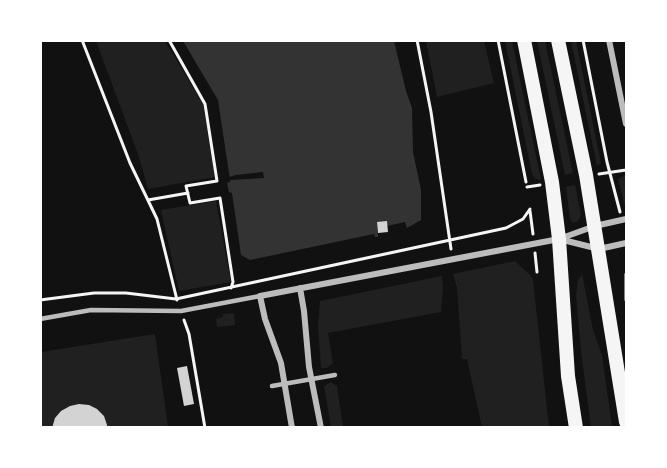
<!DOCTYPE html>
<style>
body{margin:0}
#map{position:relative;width:667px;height:468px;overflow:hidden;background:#111;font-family:"Work Sans",sans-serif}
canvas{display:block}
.frame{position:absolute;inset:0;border:42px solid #fff;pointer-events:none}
</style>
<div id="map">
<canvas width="667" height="468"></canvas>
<div class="frame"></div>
</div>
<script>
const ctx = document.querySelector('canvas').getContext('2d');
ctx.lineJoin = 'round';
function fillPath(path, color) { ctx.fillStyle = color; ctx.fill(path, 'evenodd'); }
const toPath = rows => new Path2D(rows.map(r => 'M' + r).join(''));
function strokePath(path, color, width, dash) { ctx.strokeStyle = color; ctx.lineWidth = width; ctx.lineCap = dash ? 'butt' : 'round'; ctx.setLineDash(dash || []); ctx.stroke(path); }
fillPath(toPath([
 [96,41,165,41,203,104,215,177,148,189,139,157],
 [426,41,484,41,494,83,437,97],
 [505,41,512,41,541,180,535,179,532,174],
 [537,41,545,41,573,173,565,175],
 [571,41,576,41,601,163,597,166],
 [626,175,626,206,625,207,618,179],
 [575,185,581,215,578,221,573,223,570,219,566,187],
 [216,201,231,282,179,291,161,210],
 [515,261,530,275,533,280,549,427,482,427,467,359,462,359,457,288,453,274],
 [582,274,593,330,602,355,612,427,591,427,581,352,576,294,578,280],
 [442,276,443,288,441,312,328,333,333,363,327,368,321,368,318,327,320,301],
 [234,313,235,325,217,327,216,319,223,317,223,314],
 [155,334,168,427,41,428,41,352],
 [331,382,337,386,343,427,331,427,324,386]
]), '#202020');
fillPath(toPath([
 [183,41,394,41,406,91,412,108,413,152,421,190,421,220,407,228,405,222,387,226,387,222,377,222,378,237,375,237,374,234,250,260,241,255,232,193,229,192,227,183,230,182,230,180,218,100]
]), '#333');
fillPath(toPath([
 [263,172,264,178,230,180,229,177,236,175]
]), '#111');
fillPath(toPath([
 [387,221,388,232,378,233,377,222],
 [187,366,194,404,184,406,177,368],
 [79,404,89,405,97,409,104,416,108,428,52,428,55,418,61,411,70,406]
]), '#d3d3d3');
strokePath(toPath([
 [82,40,130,163,157,219,177,300],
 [169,40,205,104,217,181,186,186,190,203,220,198,233,282,231,288],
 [417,40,431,112,451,249],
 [498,40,526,182],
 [583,40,607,162,620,212],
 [599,174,626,170],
 [527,187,540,185],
 [148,200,188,193],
 [530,211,533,234],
 [535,253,537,272],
 [626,274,626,300],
 [40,300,94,293,126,293,176,299,506,228,523,219,530,209],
 [184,320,189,334,205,428]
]), '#f5f5f5', 3);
strokePath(toPath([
 [40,319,91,310,181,311,260,296],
 [272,386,335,375]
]), '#bcbcbc', 4.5);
strokePath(toPath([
 [609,40,626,124],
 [559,239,599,249,626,243],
 [300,288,304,311,309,367,321,428],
 [292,428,281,363,265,319,260,296,559,239,595,226,626,219]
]), '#bcbcbc', 6);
strokePath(toPath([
 [524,40,552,182,559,239,568,376,576,428],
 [558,40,586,175,626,422]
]), '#f5f5f5', 14);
</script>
